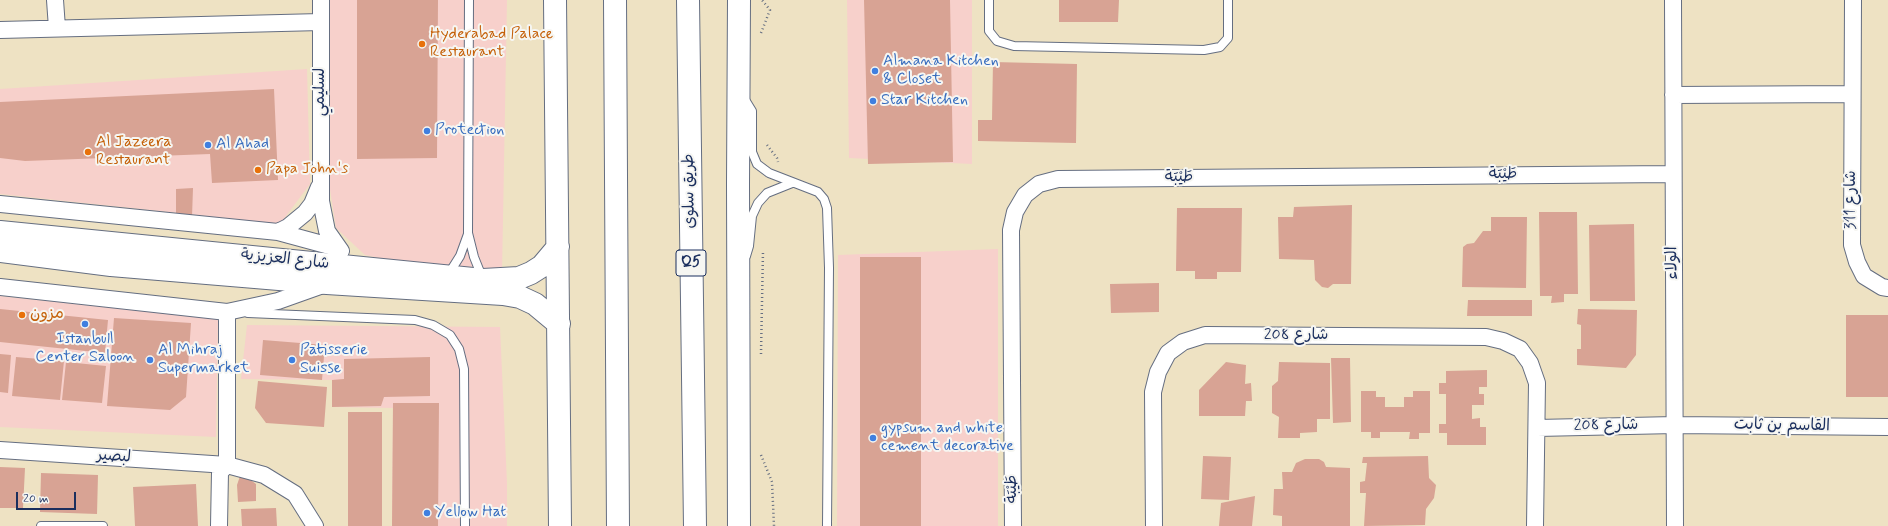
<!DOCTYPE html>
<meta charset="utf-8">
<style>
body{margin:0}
#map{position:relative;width:1888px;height:526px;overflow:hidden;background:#eee2c3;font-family:Mynerve,sans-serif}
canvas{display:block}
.scale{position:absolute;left:16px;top:492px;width:60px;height:18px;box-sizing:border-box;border:2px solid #1b2f5e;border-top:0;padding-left:5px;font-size:12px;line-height:14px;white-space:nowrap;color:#1b2f5e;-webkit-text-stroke:3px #f6f6f2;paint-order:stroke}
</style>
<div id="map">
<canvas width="1888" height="526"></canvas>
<div class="scale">20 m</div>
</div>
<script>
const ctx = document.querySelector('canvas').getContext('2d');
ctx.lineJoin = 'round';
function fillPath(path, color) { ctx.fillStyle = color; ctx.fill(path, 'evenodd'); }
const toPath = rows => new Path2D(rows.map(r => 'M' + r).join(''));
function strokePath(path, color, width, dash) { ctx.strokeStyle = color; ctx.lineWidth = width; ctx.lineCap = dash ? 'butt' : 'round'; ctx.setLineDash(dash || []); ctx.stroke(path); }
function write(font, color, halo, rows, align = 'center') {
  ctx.font = font + ' Mynerve,"Playpen Sans Arabic",sans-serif'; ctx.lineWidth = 4; ctx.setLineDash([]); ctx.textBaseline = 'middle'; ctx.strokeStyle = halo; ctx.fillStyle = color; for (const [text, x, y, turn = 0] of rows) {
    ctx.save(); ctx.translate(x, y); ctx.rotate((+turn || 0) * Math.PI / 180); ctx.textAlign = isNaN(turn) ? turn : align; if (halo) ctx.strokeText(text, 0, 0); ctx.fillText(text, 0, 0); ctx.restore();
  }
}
fillPath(toPath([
 [330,0,507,0,502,273,441,271,365,255,336,228,329,183],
 [847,0,972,0,972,164,849,158],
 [307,69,310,184,280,224,0,194,0,89],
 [998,249,998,526,837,526,838,255],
 [0,296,218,319,216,437,0,427],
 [247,325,500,327,507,483,507,526,392,526,393,408,332,407,332,380,241,379]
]), '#f7d0cb');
fillPath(toPath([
 [357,0,438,0,437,158,357,159],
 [864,0,950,0,953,162,868,164],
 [1059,0,1119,0,1118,22,1059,22],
 [993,62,1077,64,1076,143,978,141,978,120,992,120],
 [274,89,278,180,212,183,210,154,25,161,0,158,0,102],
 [193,188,192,217,176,217,176,189],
 [1352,205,1351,284,1333,284,1328,288,1322,287,1315,280,1314,260,1279,259,1278,217,1293,217,1294,207],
 [1177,208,1242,208,1241,272,1217,272,1217,279,1195,279,1195,271,1176,271],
 [1539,212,1577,212,1578,294,1564,294,1564,302,1551,303,1552,296,1540,296],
 [1491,217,1527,217,1526,288,1462,287,1463,247,1467,244,1474,243,1483,231,1491,231],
 [1634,224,1635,301,1590,301,1589,225],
 [860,257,921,257,921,526,860,526],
 [1159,283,1159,312,1111,313,1110,284],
 [1468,300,1532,300,1532,316,1467,316],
 [0,309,108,320,105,353,0,342],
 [1578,309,1637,310,1636,355,1626,368,1577,365,1577,349,1581,349,1581,325,1577,324],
 [1846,315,1888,315,1888,397,1846,397],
 [114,318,191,323,186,397,170,410,107,406],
 [263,340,325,345,322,380,260,375],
 [0,354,11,355,8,393,0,392],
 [16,357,64,361,60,400,12,396],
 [430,357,430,396,384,397,381,406,332,407,332,380,344,379,344,359],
 [1331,358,1350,358,1351,422,1333,423],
 [66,362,106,366,102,403,62,400],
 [1226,362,1246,365,1245,384,1251,383,1252,401,1246,401,1245,416,1199,416,1199,390],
 [1279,362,1330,363,1330,419,1317,419,1317,432,1300,433,1300,438,1278,438,1279,417,1272,413,1272,386,1278,381],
 [1487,370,1487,387,1479,387,1479,394,1484,394,1484,405,1472,405,1472,419,1480,418,1480,427,1486,427,1486,445,1447,445,1447,433,1439,433,1439,424,1446,424,1446,394,1439,394,1439,383,1446,383,1446,371],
 [258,381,327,387,324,427,266,423,255,408],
 [1361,391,1376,391,1376,397,1385,397,1385,407,1404,407,1404,397,1413,397,1413,391,1430,391,1430,433,1419,433,1419,439,1409,439,1410,432,1380,432,1380,438,1371,438,1371,432,1361,432],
 [393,403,439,403,438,526,392,526],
 [348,412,382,412,382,526,348,526],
 [1203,456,1231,457,1229,500,1201,499],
 [1428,456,1429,478,1436,485,1434,498,1426,509,1425,525,1364,526,1366,493,1360,493,1360,482,1365,481,1367,463,1362,463,1363,457],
 [1305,459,1319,459,1324,462,1326,467,1350,468,1350,526,1282,526,1282,516,1273,515,1274,489,1283,489,1282,472,1292,472,1296,463],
 [0,467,25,468,23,508,0,508],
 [41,473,98,475,97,514,40,512],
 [241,473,256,484,256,501,238,502,237,485],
 [196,484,198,526,135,526,133,487],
 [1255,496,1252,526,1219,526,1221,503],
 [276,508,277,526,242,526,241,509]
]), '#d8a394');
const service = toPath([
 [469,0,468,233,474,257,482,277],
 [989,0,989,31,997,41,1014,46,1204,50,1220,47,1228,38,1228,0],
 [744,98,752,111,752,152,757,164,769,173,818,192,824,199,827,208,829,268,827,526],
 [746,256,749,246,752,216,758,203,767,193,792,183],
 [448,275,460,256,468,234],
 [248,313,415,320,433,325,450,335,459,349,464,369,465,526],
 [41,526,103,526]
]);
const minor = toPath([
 [55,0,57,28],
 [321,0,321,201,327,231,341,251],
 [1673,0,1675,526],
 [1853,0,1852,245,1857,262,1864,276,1882,287,1888,288],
 [0,30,321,22],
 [1673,95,1852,94],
 [0,204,278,232,337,248],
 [278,232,288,227,305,213,312,204,319,187],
 [0,287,227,312,278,301,323,285],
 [1537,428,1675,425,1888,427],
 [0,450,227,465,264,475,295,494,315,526],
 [227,465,227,312],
 [219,526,220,472,227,465],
 [1013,526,1011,230,1015,212,1025,195,1039,184,1058,179,1673,174],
 [1154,526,1153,392,1158,372,1168,353,1183,342,1205,335,1486,337,1503,341,1520,349,1530,363,1537,383,1535,526]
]);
const secondary = toPath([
 [555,0,560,526],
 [739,0,738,184,739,526],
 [0,232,483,280,519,278,531,273,542,266,558,247],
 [0,251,111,265,327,283,503,294,520,297,535,304,559,324]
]);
const motorway = toPath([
 [615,0,618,526],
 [688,0,695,526]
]);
strokePath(service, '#656e81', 10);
strokePath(minor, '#656e81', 18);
strokePath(secondary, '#656e81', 24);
strokePath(motorway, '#656e81', 24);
strokePath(toPath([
 [761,33,770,10,762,0],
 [767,145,777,158,778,162],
 [761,354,763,251],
 [761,455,772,482,774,526]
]), '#656e81', 2.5, [1, 3]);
strokePath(service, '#fff', 8);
strokePath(minor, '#fff', 16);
strokePath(secondary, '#fff', 22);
strokePath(motorway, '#fff', 22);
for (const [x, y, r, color] of [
 [422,44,4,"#e8710a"],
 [875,71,4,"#3f7fe0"],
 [873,101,4,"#3f7fe0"],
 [427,131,4,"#3f7fe0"],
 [208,145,4,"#3f7fe0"],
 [88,152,4,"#e8710a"],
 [258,170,4,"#e8710a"],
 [22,315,4,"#e8710a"],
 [85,324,4,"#3f7fe0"],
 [150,360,4,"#3f7fe0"],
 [292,360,4,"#3f7fe0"],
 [873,438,4,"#3f7fe0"],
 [427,513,4,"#3f7fe0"]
]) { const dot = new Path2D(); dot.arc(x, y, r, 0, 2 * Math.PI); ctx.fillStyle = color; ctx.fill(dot); strokePath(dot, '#f6f6f2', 1.5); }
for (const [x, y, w] of [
 [691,263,30]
]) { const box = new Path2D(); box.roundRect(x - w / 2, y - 13, w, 26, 3); ctx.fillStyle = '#f6f6f2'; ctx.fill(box); strokePath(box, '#1b2f5e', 1); }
write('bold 15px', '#1b2f5e', null, [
 ["Q5",691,263]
]);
write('16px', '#c56008', '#f6f6f2', [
 ["Hyderabad Palace",430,35],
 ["Restaurant",430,53],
 ["Al Jazeera",96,143],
 ["Restaurant",96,161],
 ["Papa John's",266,170],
 ["مزون",30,315]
], 'left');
write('16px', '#366cbe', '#f6f6f2', [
 ["Almana Kitchen",883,62],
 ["& Closet",883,80],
 ["Star Kitchen",881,101],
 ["Protection",435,131],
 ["Al Ahad",216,145],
 ["Istanbull",85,340,"center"],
 ["Center Saloon",85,358,"center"],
 ["Al Mihraj",158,351],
 ["Supermarket",158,369],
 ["Patisserie",300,351],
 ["Suisse",300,369],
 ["gypsum and white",881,429],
 ["cement decorative",881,447],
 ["Yellow Hat",435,513]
], 'left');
write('16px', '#1b2f5e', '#f6f6f2', [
 ["لسليمي",321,92,-90],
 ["طَيْبَة",1503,175],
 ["طَيْبَة",1179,178],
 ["طريق سلوى",690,191,-91],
 ["شارع 311",1852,200,-90],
 ["شارع العزيزية",285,260,6],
 ["الولاء",1673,263,-91],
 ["شارع 208",1296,336],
 ["شارع 208",1606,426,-1],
 ["القاسم بن ثابت",1782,426,1],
 ["لبصير",114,457,4],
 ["طَيْبَة",1013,489,-90]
]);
</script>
